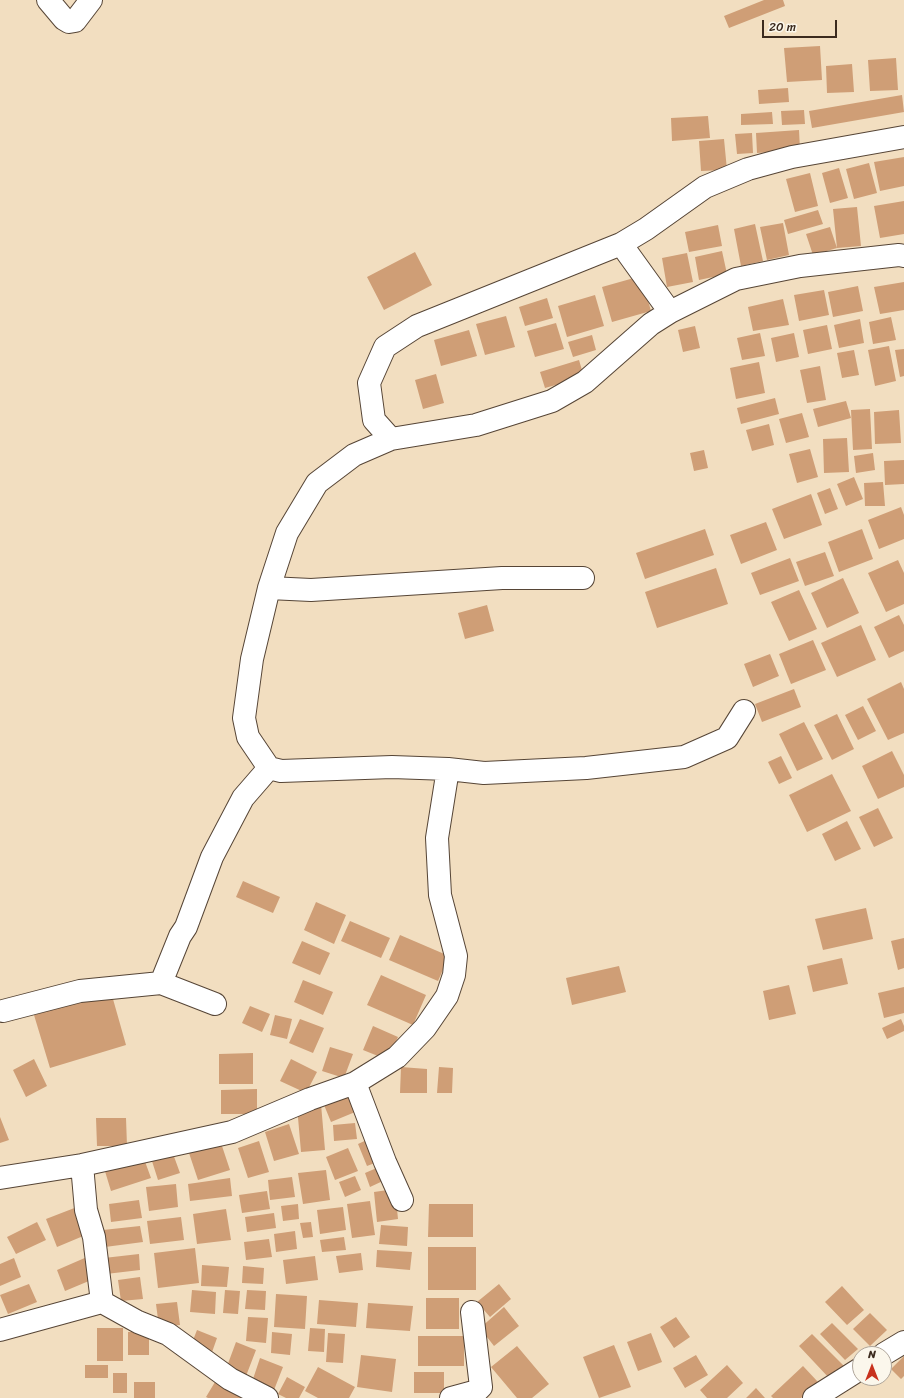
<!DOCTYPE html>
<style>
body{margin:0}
#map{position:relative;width:904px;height:1398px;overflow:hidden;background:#f2dec0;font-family:Sriracha,sans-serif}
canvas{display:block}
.north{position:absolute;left:852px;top:1346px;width:40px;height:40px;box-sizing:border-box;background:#fbf7ec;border:1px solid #aea59a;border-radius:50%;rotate:0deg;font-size:11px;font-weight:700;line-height:16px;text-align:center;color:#3b2a1e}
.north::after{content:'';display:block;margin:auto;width:14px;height:18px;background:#c8321e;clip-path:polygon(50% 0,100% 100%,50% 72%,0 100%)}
.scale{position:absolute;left:762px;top:20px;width:75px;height:18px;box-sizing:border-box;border:2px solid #3b2a1e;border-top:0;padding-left:5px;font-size:12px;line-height:14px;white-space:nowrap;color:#3b2a1e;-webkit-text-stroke:3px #fbf7ec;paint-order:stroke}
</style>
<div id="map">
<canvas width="904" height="1398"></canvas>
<div class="north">N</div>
<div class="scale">20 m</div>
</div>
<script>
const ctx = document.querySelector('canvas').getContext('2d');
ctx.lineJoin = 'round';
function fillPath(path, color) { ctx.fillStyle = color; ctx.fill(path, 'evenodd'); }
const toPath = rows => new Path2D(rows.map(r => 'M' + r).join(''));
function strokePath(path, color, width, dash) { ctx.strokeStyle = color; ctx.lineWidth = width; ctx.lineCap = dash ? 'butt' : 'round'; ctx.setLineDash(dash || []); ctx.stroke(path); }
fillPath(toPath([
 [764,0,783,0,785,6,729,28,724,16],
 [820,46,822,80,787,82,784,48],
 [896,58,898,90,870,91,868,60],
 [852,64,854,92,827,93,826,66],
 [788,88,789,102,759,104,758,90],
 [902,95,904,112,812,128,809,111],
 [804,110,805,124,782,125,781,111],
 [772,112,773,124,741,125,741,114],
 [708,116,710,138,672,141,671,118],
 [799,130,800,150,757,153,756,133],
 [752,133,753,153,737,154,735,134],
 [724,139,727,170,701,171,699,141],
 [904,157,904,186,880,191,874,162],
 [869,163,877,193,854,199,846,169],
 [839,168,848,198,830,203,822,173],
 [810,173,818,206,795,212,786,179],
 [904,201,904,234,880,238,874,206],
 [857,207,861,246,837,248,813,255,806,234,830,227,837,248,833,209],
 [818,210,823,224,788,234,784,220],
 [783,223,789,255,767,260,760,227],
 [755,224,763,261,741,266,734,229],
 [718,225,722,246,689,252,685,232],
 [722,251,727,274,699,280,695,257],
 [415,252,432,285,384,310,367,277],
 [687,253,693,282,667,287,662,258],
 [641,276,651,311,612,322,602,287],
 [904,282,904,310,880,314,874,287],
 [858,286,863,311,833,317,828,292],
 [824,290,829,315,799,321,794,295],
 [595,295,604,326,567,337,558,306],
 [547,298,553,318,525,326,519,307],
 [783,299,789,325,753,331,748,307],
 [506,316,515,347,485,355,476,324],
 [891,317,896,340,873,344,869,322],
 [860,319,864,343,839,348,834,325],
 [556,323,564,349,535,357,527,331],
 [827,325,832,349,808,354,803,330],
 [695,326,700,348,683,352,678,330],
 [469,330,477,356,441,366,434,340],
 [760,333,765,356,742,360,737,338],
 [794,333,799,357,776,362,771,338],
 [592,335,596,350,573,357,568,342],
 [889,346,896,381,875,386,868,350],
 [904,349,904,376,900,377,895,350],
 [854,350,859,375,842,378,837,353],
 [579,360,584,377,545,388,540,372],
 [759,362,765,393,736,399,730,368],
 [820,366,826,400,807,403,800,370],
 [436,374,444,403,423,409,415,380],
 [775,398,779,414,741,424,737,408],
 [846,401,851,418,818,427,813,409],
 [870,409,872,449,853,450,851,410],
 [899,410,901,443,875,444,874,412],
 [802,413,809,437,786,443,779,419],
 [769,424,774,445,752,451,746,430],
 [847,438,849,472,824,473,823,439],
 [810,449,818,477,797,483,789,454],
 [704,450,708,468,694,471,690,453],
 [873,453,875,470,856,473,854,456],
 [904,460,904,484,885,485,884,461],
 [854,477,863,499,846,506,837,484],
 [883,482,885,506,865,506,864,483],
 [830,488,838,509,825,514,817,493],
 [811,494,822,525,784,539,772,509],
 [901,507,904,515,904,539,879,549,868,520],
 [766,522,777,550,741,564,730,535],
 [705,529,714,555,645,579,636,553],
 [862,529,873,559,839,572,828,542],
 [825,552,834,576,805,586,796,562],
 [790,558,799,581,760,595,751,573],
 [898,560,904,573,904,604,886,612,868,573],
 [716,568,728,604,657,628,645,592],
 [843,578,859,613,827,628,811,593],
 [799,590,817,629,789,641,771,602],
 [487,605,494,631,465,639,458,613],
 [899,615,904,625,904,651,889,658,874,627],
 [861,625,876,660,837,677,821,643],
 [813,640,826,670,791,684,779,654],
 [770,654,779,676,753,687,744,664],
 [901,682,904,689,904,733,888,740,867,699],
 [794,689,801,707,762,722,755,704],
 [863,706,876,731,858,740,845,715],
 [837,714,854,749,832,760,814,725],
 [804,722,823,759,797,771,779,734],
 [892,751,904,775,904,787,878,799,862,766],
 [781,756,792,778,779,784,768,762],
 [832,774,851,811,807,832,789,795],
 [878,808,893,838,874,847,859,817],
 [847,821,861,849,835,861,822,834],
 [243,881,280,897,273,913,236,897],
 [316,902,346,915,334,944,304,930],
 [866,908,873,939,823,950,815,919],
 [350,921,390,938,381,958,341,941],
 [400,935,449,956,438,981,389,960],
 [904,938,904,968,898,970,891,941],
 [302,941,330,953,320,975,292,963],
 [842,958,848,984,813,992,807,966],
 [619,966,626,992,572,1005,566,978],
 [381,975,426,995,413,1025,367,1005],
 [303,980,333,992,323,1015,294,1002],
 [789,985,796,1014,769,1020,763,991],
 [904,987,904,1013,884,1018,878,993],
 [111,992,126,1045,50,1068,34,1015],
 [250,1006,270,1014,262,1032,242,1023],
 [275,1015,292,1019,287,1039,270,1035],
 [300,1019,324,1028,313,1053,289,1043],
 [901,1019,904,1026,904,1031,887,1039,882,1028],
 [373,1026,398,1037,388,1060,363,1050],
 [330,1047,353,1054,344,1078,322,1071],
 [253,1053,253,1084,219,1084,219,1054],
 [34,1059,47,1086,26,1097,13,1070],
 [291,1059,317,1072,306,1093,280,1081],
 [401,1067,427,1069,427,1093,400,1093],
 [439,1067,453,1068,452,1093,437,1093],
 [351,1088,360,1110,331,1122,322,1100],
 [257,1089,257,1114,221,1114,221,1090],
 [321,1104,325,1150,301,1152,297,1106],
 [0,1117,9,1140,0,1143],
 [96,1118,126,1118,127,1146,97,1146],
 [355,1123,357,1139,334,1141,333,1125],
 [289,1124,299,1154,274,1161,265,1132],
 [371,1138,380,1161,367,1166,358,1144],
 [259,1141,269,1172,248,1178,238,1148],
 [221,1143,230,1170,198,1180,189,1153],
 [348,1148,358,1171,335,1180,326,1157],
 [172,1151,180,1173,158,1180,151,1158],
 [143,1156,151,1178,111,1191,104,1168],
 [379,1167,385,1180,370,1187,365,1173],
 [326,1170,330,1200,303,1204,298,1173],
 [355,1176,361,1190,345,1197,339,1182],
 [292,1177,295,1197,270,1200,268,1180],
 [230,1178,232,1196,190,1201,188,1184],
 [176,1184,178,1207,149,1211,146,1187],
 [395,1189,398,1219,377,1222,374,1192],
 [267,1191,270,1209,242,1213,239,1195],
 [139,1200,142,1218,111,1222,109,1204],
 [370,1201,375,1235,352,1238,347,1204],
 [298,1204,299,1219,283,1221,281,1206],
 [429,1204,473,1204,473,1237,428,1237],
 [77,1207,88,1234,57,1247,46,1219],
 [343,1207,346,1230,320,1234,317,1210],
 [226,1209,231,1240,197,1244,193,1214],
 [274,1213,276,1228,247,1232,245,1217],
 [181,1217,184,1240,150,1244,147,1221],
 [37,1222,46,1240,16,1254,7,1237],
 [311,1222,313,1237,303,1238,300,1223],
 [381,1225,408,1227,407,1246,379,1244],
 [140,1226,143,1242,105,1247,103,1230],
 [295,1231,297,1249,276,1252,274,1234],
 [344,1237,346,1250,322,1252,320,1240],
 [269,1239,272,1257,246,1260,244,1242],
 [428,1247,476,1247,476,1290,428,1290],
 [195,1248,199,1283,158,1288,154,1253],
 [377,1250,412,1252,410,1270,376,1267],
 [361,1253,363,1270,339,1273,336,1256],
 [139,1254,140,1270,106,1274,104,1258],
 [315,1256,318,1280,286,1284,283,1260],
 [87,1257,96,1278,65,1291,57,1270],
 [14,1258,21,1277,0,1286,0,1264],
 [202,1265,229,1267,227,1287,201,1286],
 [243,1266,264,1268,263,1284,242,1283],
 [140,1277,143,1299,121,1301,118,1280],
 [29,1284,37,1302,8,1314,0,1295],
 [499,1284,511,1299,490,1317,477,1302],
 [842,1286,864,1310,847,1325,825,1302],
 [192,1290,216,1292,215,1314,190,1312],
 [225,1290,240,1291,238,1314,223,1313],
 [247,1290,266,1291,265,1310,245,1309],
 [276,1294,307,1296,305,1329,274,1327],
 [426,1298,459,1298,459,1329,426,1329],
 [319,1300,358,1303,356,1327,317,1324],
 [177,1302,180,1325,159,1327,156,1304],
 [368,1303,413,1306,410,1331,366,1328],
 [504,1307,519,1326,494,1346,480,1328],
 [870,1313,887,1330,870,1346,853,1329],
 [248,1317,268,1318,266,1343,246,1341],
 [676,1317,690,1337,674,1348,660,1327],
 [832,1323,858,1349,845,1360,820,1334],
 [97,1328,123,1328,123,1361,97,1361],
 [310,1328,325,1329,324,1352,308,1351],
 [197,1330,217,1338,211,1355,190,1348],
 [128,1332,149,1332,149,1355,128,1355],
 [272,1332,292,1334,290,1355,271,1353],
 [328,1333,345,1334,343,1363,326,1362],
 [651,1333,662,1362,638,1371,627,1342],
 [812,1334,844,1366,830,1379,799,1346],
 [418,1336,464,1336,464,1366,418,1366],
 [236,1342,256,1350,246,1376,226,1369],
 [614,1345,631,1387,599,1398,583,1357],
 [517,1346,549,1384,532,1398,517,1398,491,1367],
 [361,1355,396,1359,392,1392,357,1387],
 [696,1355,708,1375,685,1388,673,1368],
 [904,1356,904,1376,901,1379,891,1369],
 [260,1358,283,1367,274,1390,252,1382],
 [85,1365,108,1365,108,1378,85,1378],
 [727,1365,743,1383,727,1398,707,1398,700,1390],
 [803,1366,818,1382,801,1398,773,1398,771,1396],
 [318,1367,355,1387,349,1398,318,1398,305,1391],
 [414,1372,444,1372,444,1393,414,1393],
 [113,1373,127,1373,127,1393,113,1393],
 [218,1377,245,1392,241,1398,208,1398,206,1397],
 [287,1377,305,1387,299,1398,286,1398,278,1394],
 [134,1382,155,1382,155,1398,134,1398],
 [756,1388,765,1398,746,1398]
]), '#cf9e76');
const street = toPath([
 [48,0,64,19,69,22,75,21,91,0],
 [621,244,670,312],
 [391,439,374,420,369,383,385,347,417,326,621,244,646,229,705,187,748,169,792,157,904,137],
 [269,588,311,590,502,578,583,578],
 [744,711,727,738,684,757,586,768,484,773,448,769,392,767,281,771,269,768,248,737,244,718,252,659,269,588,287,533,317,483,354,455,391,439,476,425,552,401,585,382,651,324,670,312,736,279,800,266,899,255,904,256],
 [161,983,215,1004],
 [3,1011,80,991,161,983,180,936,186,927,212,857,243,798,269,768],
 [355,1083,385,1162,402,1200],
 [82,1165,86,1210,94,1237,102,1302],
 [0,1178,82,1165,232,1132,310,1099,355,1083,397,1057,425,1028,447,996,454,975,456,956,440,895,437,838,448,769],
 [0,1330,102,1302,138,1322,168,1334,230,1379,267,1398],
 [884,1354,904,1342],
 [451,1398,473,1392,478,1390,481,1387,472,1312],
 [814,1398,860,1369]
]);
strokePath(street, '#564536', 24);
strokePath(street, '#fff', 22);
</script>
